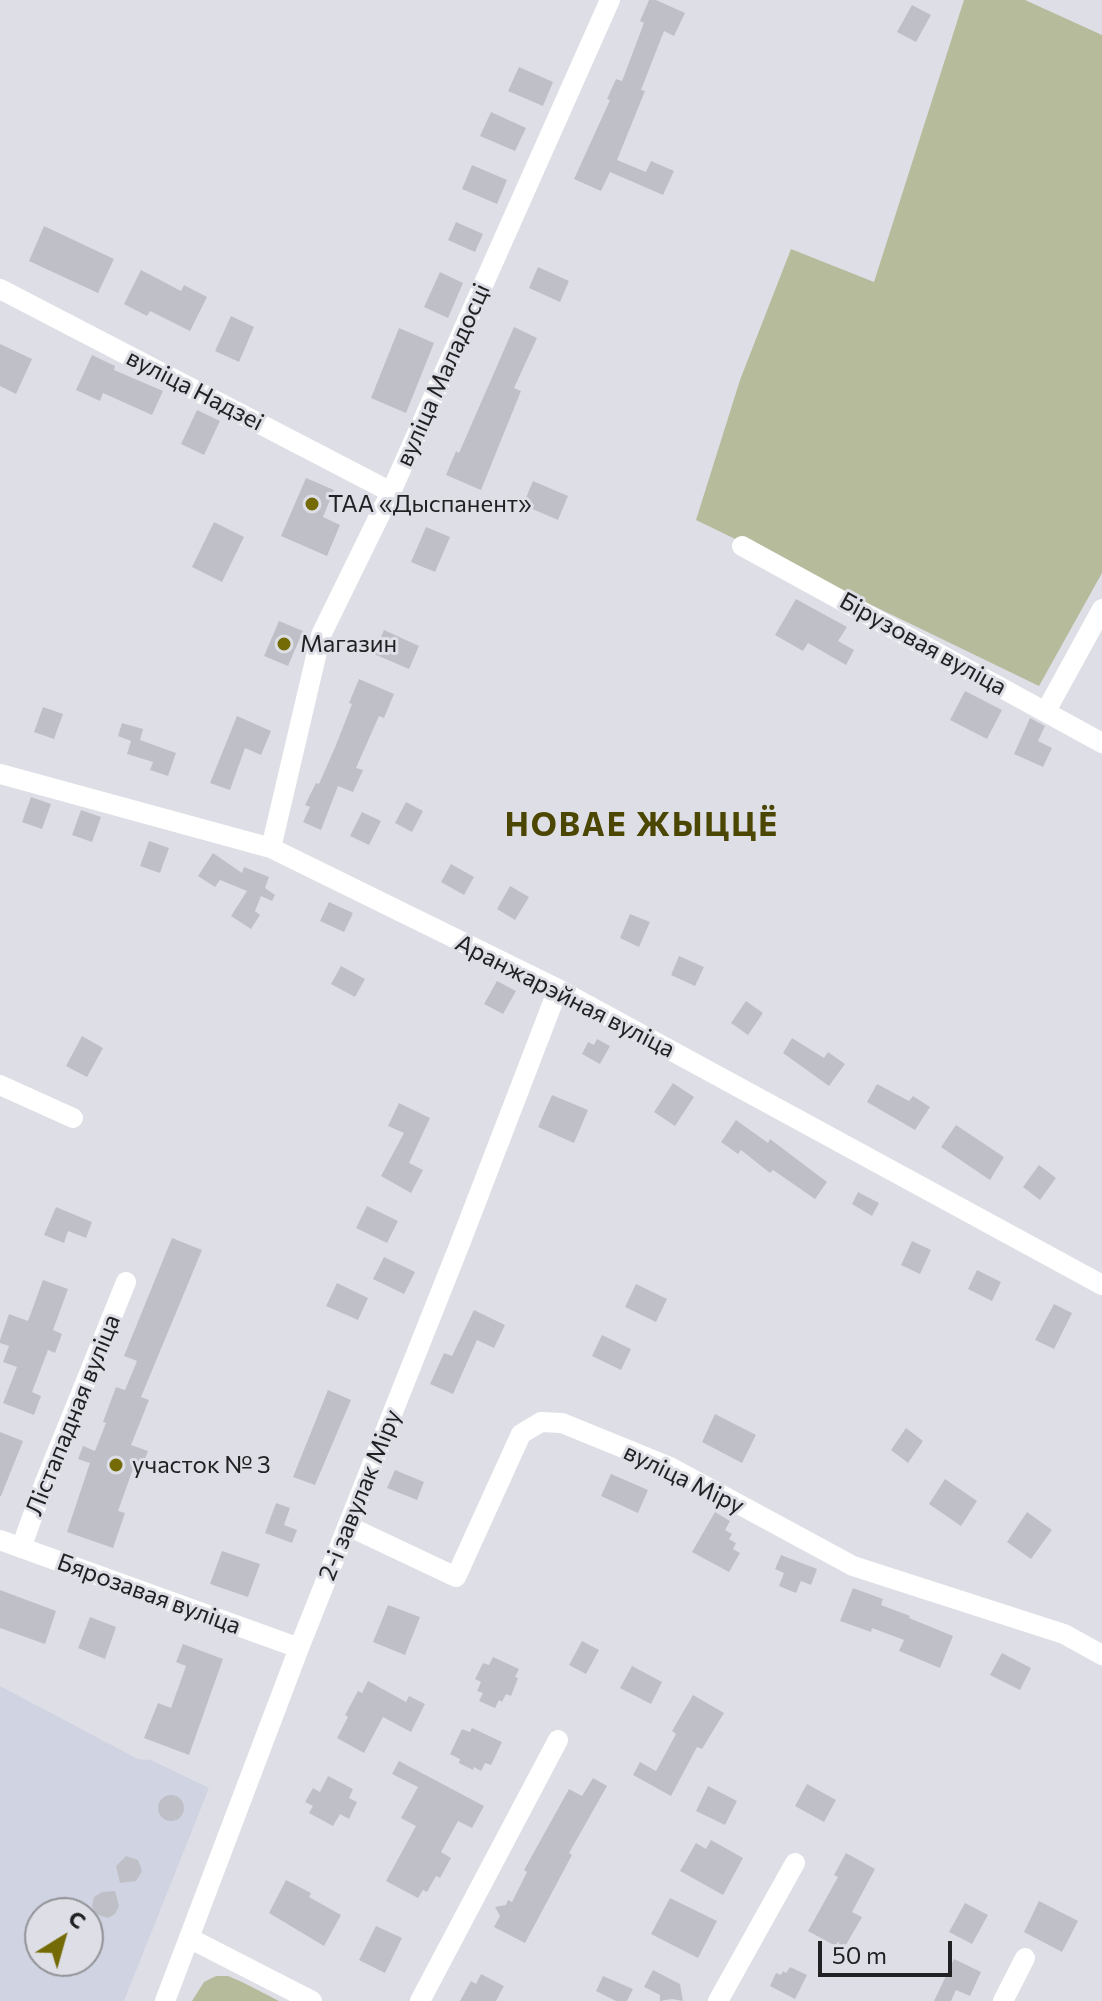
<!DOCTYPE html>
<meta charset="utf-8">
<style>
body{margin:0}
#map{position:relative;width:1102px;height:2001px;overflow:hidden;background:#dedfe6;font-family:Commissioner,sans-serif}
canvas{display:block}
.north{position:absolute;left:24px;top:1897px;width:80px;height:80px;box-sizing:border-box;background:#dedfe6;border:2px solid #929398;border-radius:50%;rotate:37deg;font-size:22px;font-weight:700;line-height:32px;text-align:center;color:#212124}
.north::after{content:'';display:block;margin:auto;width:28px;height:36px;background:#746b06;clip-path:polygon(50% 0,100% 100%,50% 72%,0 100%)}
.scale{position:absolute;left:818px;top:1941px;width:134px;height:36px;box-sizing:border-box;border:4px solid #212124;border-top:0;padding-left:10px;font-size:24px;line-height:28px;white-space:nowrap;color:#212124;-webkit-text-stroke:6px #dedfe6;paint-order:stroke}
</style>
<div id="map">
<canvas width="1102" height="2001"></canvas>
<div class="north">С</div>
<div class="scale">50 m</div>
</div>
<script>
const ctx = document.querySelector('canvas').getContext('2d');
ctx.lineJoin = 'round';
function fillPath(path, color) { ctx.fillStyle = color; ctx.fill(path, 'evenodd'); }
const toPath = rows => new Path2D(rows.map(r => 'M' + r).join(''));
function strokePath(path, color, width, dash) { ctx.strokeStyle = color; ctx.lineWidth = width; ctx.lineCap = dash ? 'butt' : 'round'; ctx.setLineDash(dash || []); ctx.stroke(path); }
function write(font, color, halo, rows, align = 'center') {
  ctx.font = font + ' Commissioner,sans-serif'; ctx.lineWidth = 6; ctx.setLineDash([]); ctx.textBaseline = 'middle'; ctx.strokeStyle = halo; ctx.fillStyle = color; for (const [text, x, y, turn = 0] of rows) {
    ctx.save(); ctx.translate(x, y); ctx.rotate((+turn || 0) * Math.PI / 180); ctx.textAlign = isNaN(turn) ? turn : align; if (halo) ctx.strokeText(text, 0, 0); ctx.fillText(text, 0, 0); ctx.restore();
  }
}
fillPath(toPath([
 [0,1686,138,1759,151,1760,209,1788,124,2001,0,2001],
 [40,1913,88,1913,88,1961,40,1961]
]), '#d0d3e1');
fillPath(toPath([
 [964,0,1025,0,1102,35,1102,573,1039,686,696,520,740,380,791,249,874,282],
 [216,1976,228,1976,242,1982,279,2001,192,2001,204,1982]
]), '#b6bb9c');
fillPath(toPath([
 [649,0,656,0,685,13,674,36,664,31,641,90,645,91,617,160,646,172,651,161,674,171,663,195,610,172,601,191,574,179,610,100,607,99,616,79,622,81,644,23,640,21],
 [912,5,931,15,916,42,897,32],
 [519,67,553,82,543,106,508,91],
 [491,112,526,128,515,151,480,136],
 [472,165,507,180,497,204,462,189],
 [456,222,483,234,475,252,448,240],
 [44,226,114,259,98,293,29,261],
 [538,267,569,281,560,302,529,288],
 [141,270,181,291,184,285,207,297,190,331,150,311,147,316,124,304],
 [440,272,463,283,448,318,424,307],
 [231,316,254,327,239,362,215,351],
 [514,327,537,338,514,388,521,391,481,490,446,475,456,451,459,453],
 [399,328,434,343,406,413,371,398],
 [0,344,32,359,16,394,0,386],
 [92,355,115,366,114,370,163,391,152,415,103,393,100,401,76,390],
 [197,410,220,421,204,455,181,444],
 [306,478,334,490,323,517,340,525,327,556,281,536],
 [533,481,568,496,558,520,523,505],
 [214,522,244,537,222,582,192,567],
 [426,527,450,537,435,572,411,562],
 [796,599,847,627,838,641,854,650,846,665,808,643,803,651,775,635],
 [279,621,303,631,288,666,264,656],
 [384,630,419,646,409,669,374,654],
 [359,679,394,694,384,718,379,716,356,768,363,770,353,792,338,786,321,830,303,822,310,807,305,805,316,783,319,784,336,745,352,704,349,703],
 [965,691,1002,710,987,739,950,720],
 [43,707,63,714,54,739,34,732],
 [237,716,271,731,261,755,245,748,230,790,210,783],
 [1030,718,1045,726,1038,741,1052,748,1043,767,1014,754],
 [122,723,143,729,140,740,176,753,168,776,150,770,153,762,127,754,131,741,118,736],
 [31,797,51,804,42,829,22,822],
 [406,802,423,811,412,832,395,823],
 [81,810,101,817,92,842,72,835],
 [362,812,381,821,369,845,350,836],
 [149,841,169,848,160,873,140,866],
 [213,853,242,873,244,867,269,877,265,888,275,895,272,901,261,896,255,911,260,915,251,929,231,916,247,891,220,880,215,887,198,876],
 [451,864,474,877,464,895,441,882],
 [510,886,529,897,515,920,497,909],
 [329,902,353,913,344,932,320,921],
 [630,914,650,922,639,947,620,938],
 [679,956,704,967,695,986,671,975],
 [341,966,365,979,355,997,331,984],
 [497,981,516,991,503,1014,484,1004],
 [746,1001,763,1013,748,1035,731,1023],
 [82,1036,103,1048,87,1077,66,1066],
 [792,1038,824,1058,828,1052,845,1064,829,1086,783,1053],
 [597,1039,610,1046,600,1064,582,1054,588,1042,594,1045],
 [673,1083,694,1097,675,1126,654,1112],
 [877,1084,909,1101,913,1096,930,1107,915,1130,867,1102],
 [552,1095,588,1110,574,1143,538,1127],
 [399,1103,430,1118,409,1163,423,1170,411,1193,381,1176,404,1133,388,1126],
 [736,1120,768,1143,770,1139,827,1182,815,1199,773,1170,770,1173,741,1150,738,1154,721,1142],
 [956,1125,1004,1157,990,1180,941,1147],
 [1039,1165,1056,1178,1040,1200,1023,1187],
 [858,1192,879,1203,872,1216,852,1204],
 [367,1206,398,1221,387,1243,356,1228],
 [56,1207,92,1222,86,1238,68,1231,64,1243,44,1235],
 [172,1238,202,1250,141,1397,149,1400,131,1445,148,1451,141,1469,134,1466,118,1511,125,1513,113,1548,67,1532,90,1463,78,1459,83,1446,95,1451,106,1423,103,1422,116,1387,125,1390,137,1361,124,1356],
 [912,1241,931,1250,920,1274,901,1265],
 [384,1257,415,1272,404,1294,373,1279],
 [977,1270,1001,1282,992,1301,968,1289],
 [43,1280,68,1289,53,1330,62,1334,55,1353,48,1350,32,1392,41,1396,34,1415,3,1403,17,1367,3,1362,9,1346,0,1343,0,1340,9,1314,28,1321],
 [337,1283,368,1298,358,1320,326,1306],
 [636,1284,667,1299,656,1322,625,1307],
 [1054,1304,1072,1313,1054,1349,1035,1340],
 [474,1310,505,1325,494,1348,477,1340,453,1394,430,1384,444,1353,452,1356],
 [602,1335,631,1349,621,1370,592,1356],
 [328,1390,351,1400,315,1485,293,1477],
 [715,1414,756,1435,742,1463,702,1442],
 [906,1428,923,1441,908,1463,891,1450],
 [0,1432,23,1441,1,1496,0,1496],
 [395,1470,424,1482,417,1500,387,1488],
 [611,1474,648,1490,638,1513,601,1496],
 [945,1479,977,1501,961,1526,929,1504],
 [276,1503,290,1508,284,1525,297,1530,292,1543,265,1533],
 [715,1512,730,1521,725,1530,732,1534,729,1539,736,1543,733,1549,740,1553,729,1572,692,1552],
 [1027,1512,1052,1530,1031,1559,1007,1542],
 [222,1551,260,1564,248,1597,210,1584],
 [781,1555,817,1569,811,1585,801,1581,796,1593,779,1586,784,1573,775,1569],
 [853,1588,883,1599,881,1605,910,1616,909,1618,953,1636,940,1668,899,1651,904,1640,872,1628,871,1632,840,1621],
 [0,1590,56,1611,45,1644,0,1628],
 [388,1605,420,1617,405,1655,373,1642],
 [90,1617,116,1627,105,1659,78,1648],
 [582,1641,599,1650,586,1674,569,1665],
 [183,1644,223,1659,189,1755,144,1738,158,1703,171,1708,186,1666,176,1662],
 [1002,1653,1031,1668,1020,1690,990,1675],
 [493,1657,519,1669,515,1677,518,1678,511,1696,506,1694,502,1702,499,1700,495,1708,479,1701,483,1693,477,1691,481,1682,475,1679,483,1663,489,1665],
 [632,1666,662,1682,651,1704,620,1688],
 [368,1681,406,1702,409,1696,425,1704,411,1732,383,1717,364,1753,337,1738,348,1717,345,1715,358,1691,362,1693],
 [693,1695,724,1713,702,1749,697,1747,671,1796,633,1775,640,1762,656,1771,676,1734,672,1731],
 [472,1728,502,1742,491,1765,485,1763,481,1771,474,1767,473,1770,459,1763,460,1759,450,1754,462,1729,470,1732],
 [399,1761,484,1806,472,1828,458,1821,441,1852,451,1858,440,1878,436,1876,427,1892,423,1890,418,1898,386,1881,416,1826,401,1818,418,1787,392,1774],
 [328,1776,353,1789,349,1798,357,1802,349,1819,340,1814,333,1826,309,1813,313,1806,305,1802,313,1788,320,1792],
 [593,1778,607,1786,569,1853,572,1855,525,1943,494,1927,500,1916,495,1907,506,1905,508,1900,512,1902,527,1872,524,1870,569,1789,582,1796],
 [807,1784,836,1800,824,1822,795,1806],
 [708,1786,737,1801,725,1825,696,1811],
 '158 1808a13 13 0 1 1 26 0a13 13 0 1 1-26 0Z',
 [711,1840,743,1858,723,1895,680,1871,696,1843,706,1849],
 [846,1853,875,1869,852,1912,862,1917,843,1950,808,1931,838,1877,834,1875],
 [126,1856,138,1860,142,1871,136,1881,120,1883,116,1866],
 [286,1880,311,1893,309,1897,341,1915,324,1946,269,1913],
 [115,1891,119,1906,115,1914,108,1918,96,1914,92,1906,94,1897,102,1892],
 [670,1898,717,1921,698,1958,651,1934],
 [1039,1901,1078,1921,1062,1952,1024,1932],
 [965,1903,988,1915,972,1944,949,1932],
 [376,1926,402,1938,385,1973,359,1960],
 [954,1959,981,1972,970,1996,956,1990,951,2001,934,2001],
 [790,1967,807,1975,795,1999,770,1986,776,1973,781,1975,783,1971,786,1973],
 [653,1970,680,1984,683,2001,672,1999,660,2001,660,1995,644,1987],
 [481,1974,504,1986,496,2001,460,2001,471,1981,476,1984],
 [603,1976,633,1989,627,2001,616,2001,596,1991]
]), '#bfc0c7');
strokePath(toPath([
 [0,289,391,492],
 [742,546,1102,743],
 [1046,711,1102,609],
 [0,774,271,848,558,989,1102,1285],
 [271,848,321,635,391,492,610,0],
 [0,1085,73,1118],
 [348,1526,456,1577,521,1434,541,1422,562,1423,670,1467,853,1566,1064,1634,1102,1655],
 [0,1540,299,1648],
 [21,1548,45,1482,126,1282],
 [189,1938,312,2001],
 [165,2001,299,1648,461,1241,558,989],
 [420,2001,558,1740],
 [718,2001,795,1863],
 [1003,2001,1025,1958]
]), '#fff', 20);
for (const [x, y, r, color] of [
 [312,504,8,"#746b06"],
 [284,644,8,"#746b06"],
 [116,1465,8,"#746b06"]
]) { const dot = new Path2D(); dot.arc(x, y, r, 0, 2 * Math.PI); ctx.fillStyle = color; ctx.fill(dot); strokePath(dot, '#dedfe6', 3); }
write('24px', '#212124', '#dedfe6', [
 ["вуліца Маладосці",443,375,-66],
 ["вуліца Надзеі",195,390,27],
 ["Бірузовая вуліца",923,644,29],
 ["Аранжарэйная вуліца",565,996,27],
 ["Лістападная вуліца",73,1415,-68],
 ["вуліца Міру",684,1479,26],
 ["2-і завулак Міру",360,1495,-68],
 ["Бярозавая вуліца",149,1594,20]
]);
write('24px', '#212124', '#dedfe6', [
 ["ТАА «Дыспанент»",328,504],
 ["Магазин",300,644],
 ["участок № 3",132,1465]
], 'left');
ctx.letterSpacing = '2px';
write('bold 32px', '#4c4603', '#dedfe6', [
 ["НОВАЕ ЖЫЦЦЁ",642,825]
]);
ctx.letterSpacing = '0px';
</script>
